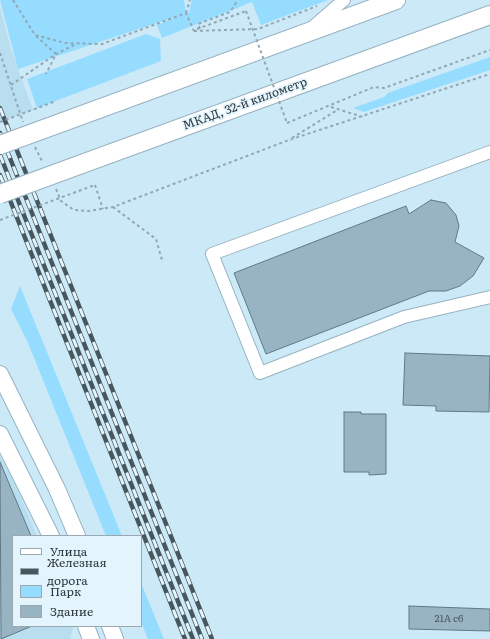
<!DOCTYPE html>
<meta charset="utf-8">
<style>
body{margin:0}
#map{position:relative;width:490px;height:639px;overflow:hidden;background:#cce9f8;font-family:Literata,serif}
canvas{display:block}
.legend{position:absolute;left:12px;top:535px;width:130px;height:92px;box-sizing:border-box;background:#e3f4fd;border:1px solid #9aa9b1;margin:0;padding:5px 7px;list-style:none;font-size:12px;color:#2d393f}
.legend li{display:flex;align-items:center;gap:8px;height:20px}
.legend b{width:20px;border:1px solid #9aa9b1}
</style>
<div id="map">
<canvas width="490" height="639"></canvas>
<ul class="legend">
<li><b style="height:5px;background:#fff"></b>Улица</li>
<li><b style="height:5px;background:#48575e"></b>Железная дорога</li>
<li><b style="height:11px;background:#96dcfe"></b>Парк</li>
<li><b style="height:11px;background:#98b4c2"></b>Здание</li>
</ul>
</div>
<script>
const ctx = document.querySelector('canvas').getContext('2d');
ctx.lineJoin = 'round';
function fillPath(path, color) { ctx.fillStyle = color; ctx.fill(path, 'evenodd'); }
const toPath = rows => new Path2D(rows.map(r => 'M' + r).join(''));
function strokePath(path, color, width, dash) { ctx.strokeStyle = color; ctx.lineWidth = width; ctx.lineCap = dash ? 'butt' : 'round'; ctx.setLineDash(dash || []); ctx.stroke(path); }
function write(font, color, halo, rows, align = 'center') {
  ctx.font = font + ' Literata,serif'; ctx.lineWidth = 3.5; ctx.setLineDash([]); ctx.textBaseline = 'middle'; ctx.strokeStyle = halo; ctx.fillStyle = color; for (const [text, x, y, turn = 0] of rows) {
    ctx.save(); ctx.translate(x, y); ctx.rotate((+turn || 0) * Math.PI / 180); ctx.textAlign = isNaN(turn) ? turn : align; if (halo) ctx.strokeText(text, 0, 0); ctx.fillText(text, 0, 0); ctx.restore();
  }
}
fillPath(toPath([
 [0,7,11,49,33,110,0,122],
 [0,456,15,483,37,536,13,536,13,626,74,626,70,639,0,639]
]), '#b9deef');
fillPath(toPath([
 [0,0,184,0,186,13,189,12,192,0,328,0,261,25,252,2,162,38,157,25,181,15,18,69],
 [146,34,160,39,161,61,37,108,27,79],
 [490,57,490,70,364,112,353,108,384,97,388,93],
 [20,286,122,536,106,536,28,343,11,309],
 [141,583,164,639,148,639,141,622]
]), '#96dcfe');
const building = toPath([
 [431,200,446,203,456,215,459,226,455,242,484,258,473,276,460,286,446,291,429,291,266,354,234,273,406,206,409,214,431,200],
 [405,353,490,356,489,412,436,411,436,406,403,405,405,353],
 [344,412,361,412,361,414,386,414,386,474,369,475,369,472,344,472,344,412],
 [0,462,31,536,13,536,13,626,32,626,1,639,0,462],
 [409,606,490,609,490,631,409,629,409,606]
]);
fillPath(building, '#98b4c2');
strokePath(building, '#5f7987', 1);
const minor = toPath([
 [315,25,344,0],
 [490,152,212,254,260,373,404,317,490,297]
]);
const major = toPath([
 [0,374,57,489,77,536],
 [0,434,51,536],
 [86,626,91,639],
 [110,626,115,639]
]);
const highway = toPath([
 [63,122,396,0],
 [79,165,490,15]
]);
strokePath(minor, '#97b3c1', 14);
strokePath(major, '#97b3c1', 18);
strokePath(highway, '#97b3c1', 20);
strokePath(toPath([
 [13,0,35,35,65,43,102,44,186,13,194,31],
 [186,13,190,0],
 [197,29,246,11],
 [200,29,198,24,230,12,238,0],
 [194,31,258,29,317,6],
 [36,36,56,54,46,74],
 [0,53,23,122],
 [11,85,56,54,76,44],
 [331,107,363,117],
 [287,123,374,87,384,88,490,50],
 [292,138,339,109],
 [35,147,43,163],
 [95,185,103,209],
 [56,189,61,201,74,210,88,211,113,207,289,140,490,74],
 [113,207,156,239,162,260]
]), '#91a8b4', 2, [3, 3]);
strokePath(minor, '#fff', 12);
strokePath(major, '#fff', 16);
strokePath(highway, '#fff', 18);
const rail = toPath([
 [0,108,212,639],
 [0,133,202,639],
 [0,155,193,639],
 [0,175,185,639]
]);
strokePath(rail, '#48575e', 4.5);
strokePath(rail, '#e3f4fd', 3, [9]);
const highwayBridge = toPath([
 [0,145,63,122],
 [0,194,79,165]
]);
strokePath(highwayBridge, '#97b3c1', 20, []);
strokePath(toPath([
 [246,11,287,123],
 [0,122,56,101],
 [0,220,95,185]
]), '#91a8b4', 2, [3, 3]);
strokePath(highwayBridge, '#fff', 18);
write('10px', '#485860', null, [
 ["21А с6",449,619]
]);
write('12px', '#2d393f', '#e3f4fd', [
 ["МКАД, 32-й километр",245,104,-20]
]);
</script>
